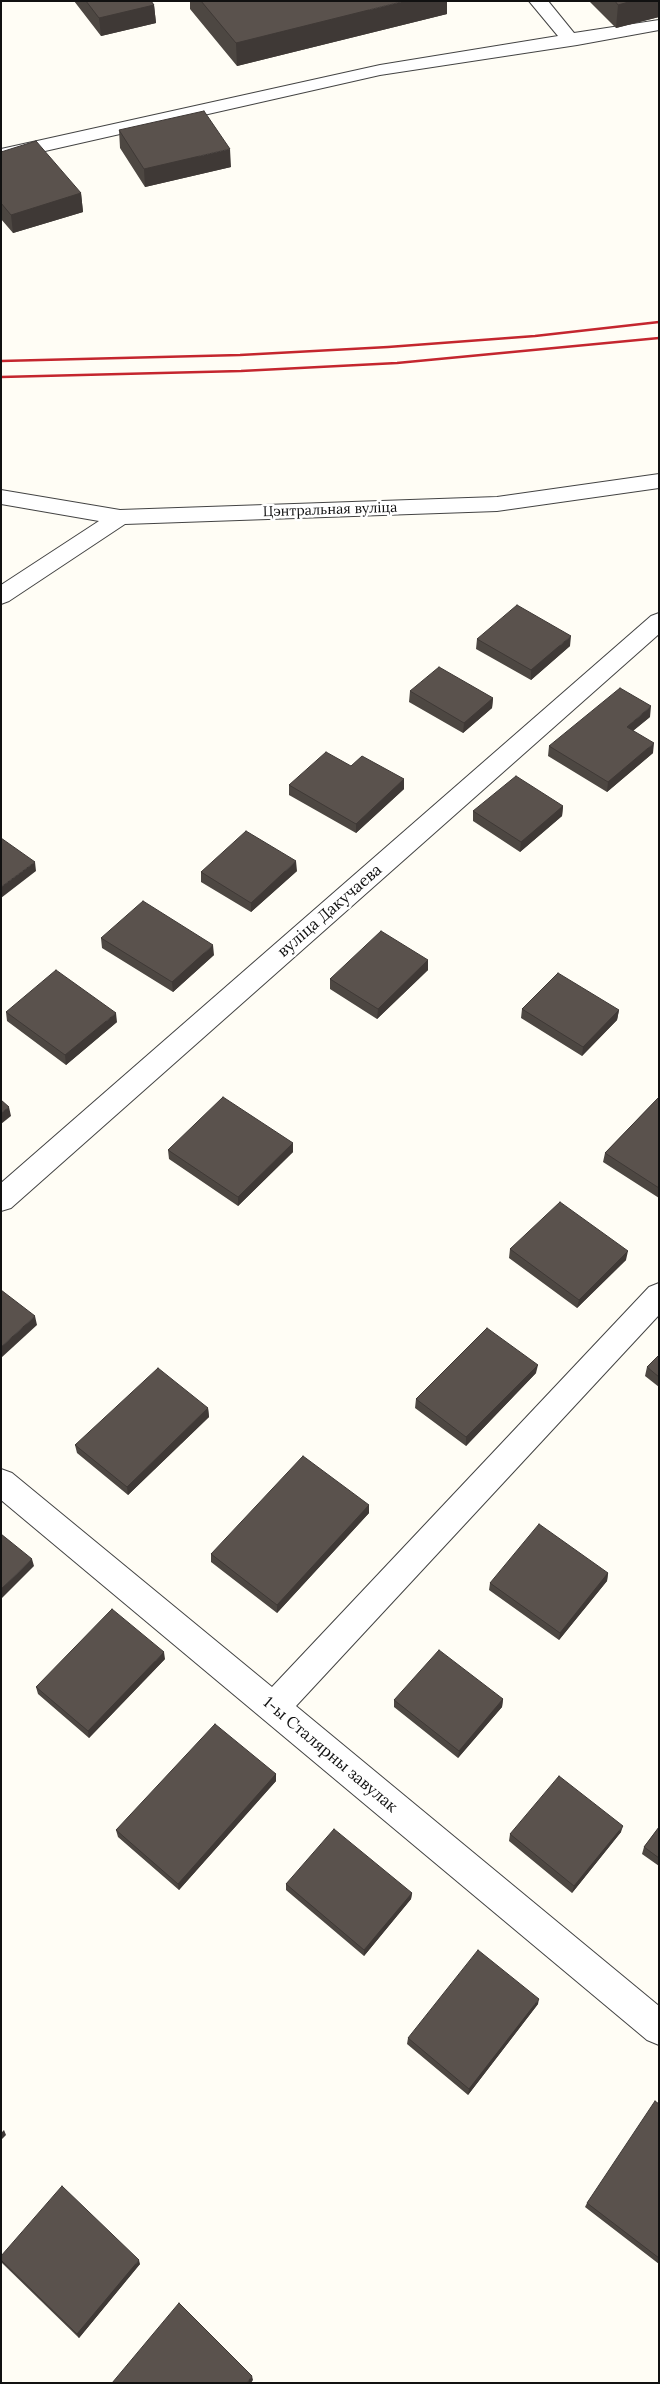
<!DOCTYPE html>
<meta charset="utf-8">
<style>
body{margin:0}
#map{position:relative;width:660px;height:2384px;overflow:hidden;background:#fffdf5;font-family:Lora,serif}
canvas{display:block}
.frame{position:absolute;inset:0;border:2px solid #111;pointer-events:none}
</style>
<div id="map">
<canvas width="660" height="2384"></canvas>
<div class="frame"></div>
</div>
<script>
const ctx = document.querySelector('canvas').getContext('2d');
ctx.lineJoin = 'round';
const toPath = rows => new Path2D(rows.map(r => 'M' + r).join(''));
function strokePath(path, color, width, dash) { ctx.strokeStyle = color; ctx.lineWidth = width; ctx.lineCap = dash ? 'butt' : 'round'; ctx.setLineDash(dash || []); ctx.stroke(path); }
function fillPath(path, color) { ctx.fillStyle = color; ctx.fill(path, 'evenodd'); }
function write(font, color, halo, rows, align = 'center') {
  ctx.font = font + ' Lora,serif'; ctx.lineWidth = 5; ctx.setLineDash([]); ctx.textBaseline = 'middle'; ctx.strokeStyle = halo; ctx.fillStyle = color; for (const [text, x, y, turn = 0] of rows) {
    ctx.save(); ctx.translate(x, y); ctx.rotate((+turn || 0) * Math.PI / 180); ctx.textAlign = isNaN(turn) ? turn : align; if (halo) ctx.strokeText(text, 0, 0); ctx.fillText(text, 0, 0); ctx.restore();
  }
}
const service = toPath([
 [529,1,548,1,574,33,659,20,659,30,577,45,380,75,1,161,1,149,380,65,558,36,529,1]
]);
const minor = toPath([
 [659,474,659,488,497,511,125,524,9,601,1,604,1,585,99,521,1,504,1,490,120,510,497,497,659,474],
 [659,613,659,634,11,1208,1,1211,1,1183,651,616,659,613],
 [659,1283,659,1315,296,1706,659,2006,659,2045,647,2040,1,1500,1,1469,12,1473,272,1687,649,1287,659,1283]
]);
strokePath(service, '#444', 2);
strokePath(minor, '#444', 2);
fillPath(service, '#fff');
fillPath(minor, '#fff');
strokePath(toPath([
 [1,361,240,355,388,347,535,336,659,322],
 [1,377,241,371,397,363,659,338]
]), '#c4262e', 2.5);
fillPath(toPath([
 [74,1,151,1,154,5,156,23,101,36],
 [190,1,201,1,447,14,237,66,190,9],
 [589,1,659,1,659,17,616,28],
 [119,130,231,167,145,187,120,148],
 [1,152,81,193,83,212,13,233,1,219],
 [477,639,570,646,531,680,476,649],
 [410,691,493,698,492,708,463,733,409,702],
 [650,717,633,731,653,753,607,792,548,756,549,746],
 [351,766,404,779,404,789,356,833,289,795,289,785],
 [563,806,562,816,520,852,473,821,473,811],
 [297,871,251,912,201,882,201,872],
 [101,938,214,955,173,992,102,948],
 [428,960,428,970,377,1019,330,989,330,979],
 [522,1009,619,1010,617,1020,582,1056,521,1018],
 [6,1012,117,1022,66,1065,7,1021],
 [659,1097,659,1198,603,1162,605,1153],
 [293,1143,293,1152,238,1206,169,1159,168,1150],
 [510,1249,626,1260,577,1308,509,1258],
 [659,1355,659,1387,645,1376,647,1367],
 [536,1373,466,1446,415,1408,416,1399],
 [208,1408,209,1417,128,1495,77,1453,75,1445],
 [369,1505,369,1513,277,1613,211,1562,211,1554],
 [608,1573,607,1581,559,1640,489,1590,490,1583],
 [165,1659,89,1738,38,1694,36,1687],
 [503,1699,502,1707,458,1758,394,1707,394,1700],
 [276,1774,276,1781,179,1890,118,1837,116,1830],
 [659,1827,659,1866,642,1854,644,1847],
 [621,1832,572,1893,509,1841,510,1834],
 [286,1884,412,1893,411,1899,364,1956,286,1890],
 [538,2004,468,2095,407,2044,408,2038],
 [659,2104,659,2264,585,2207,587,2203],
 [1,2256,140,2264,79,2338,2,2263]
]), '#4d4742');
fillPath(toPath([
 [405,1,447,1,447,14,237,66,236,43],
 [632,1,659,1,659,17,616,28,618,5],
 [154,5,156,23,101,36,99,18],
 [230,149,231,167,145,187,144,169],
 [81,193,83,212,13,233,11,215],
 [571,636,570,646,531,680,531,670],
 [493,698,492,708,463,733,464,723],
 [651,706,650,717,625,737,627,727],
 [654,743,653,753,607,792,608,782],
 [404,779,404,789,356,833,356,824],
 [563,806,562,816,520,852,521,842],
 [296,861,297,871,251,912,251,903],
 [35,862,36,871,1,898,1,887],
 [213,945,214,955,173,992,172,982],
 [428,960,428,970,377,1019,378,1009],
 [619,1010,617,1020,582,1056,583,1047],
 [116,1013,117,1022,66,1065,65,1055],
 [9,1107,11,1116,1,1124,1,1113],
 [293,1143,293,1152,238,1206,238,1197],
 [628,1251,626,1260,577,1308,579,1300],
 [35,1316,37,1325,1,1358,1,1347],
 [538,1365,536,1373,466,1446,466,1437],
 [208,1408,209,1417,128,1495,127,1487],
 [369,1505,369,1513,277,1613,277,1605],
 [32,1559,34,1566,1,1599,1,1589],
 [608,1573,607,1581,559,1640,560,1633],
 [164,1652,165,1659,89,1738,88,1731],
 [503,1699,502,1707,458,1758,459,1751],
 [276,1774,276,1781,179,1890,178,1884],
 [623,1826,621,1832,572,1893,574,1886],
 [412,1893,411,1899,364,1956,364,1950],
 [539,1999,538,2004,468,2095,469,2089],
 [4,2130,6,2135,1,2140,1,2133],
 [139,2260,140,2264,79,2338,77,2334],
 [252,2376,253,2380,251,2383,247,2383]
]), '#3f3936');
const building = toPath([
 [86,1,151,1,154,5,99,18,86,1],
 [201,1,405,1,236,43,201,1],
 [615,1,632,1,618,5,615,1],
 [204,111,230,149,144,169,119,130,204,111],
 [36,141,81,193,11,215,1,203,1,152,36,141],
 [517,605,571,636,531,670,477,639,517,605],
 [439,667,493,698,464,723,410,691,439,667],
 [620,688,651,706,627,727,654,743,608,782,549,746,620,688],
 [326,752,351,766,362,756,404,779,356,824,289,785,326,752],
 [516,776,563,806,521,842,473,811,516,776],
 [246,831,296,861,251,903,201,872,246,831],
 [1,838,35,862,1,887,1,838],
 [143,901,213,945,172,982,101,938,143,901],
 [381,931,428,960,378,1009,330,979,381,931],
 [56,970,116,1013,65,1055,6,1012,56,970],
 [558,973,619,1010,583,1047,522,1009,558,973],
 [223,1097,293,1143,238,1197,168,1150,223,1097],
 [659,1097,659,1188,605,1153,659,1097],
 [1,1100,9,1107,1,1113,1,1100],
 [560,1202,628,1251,579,1300,510,1249,560,1202],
 [1,1290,35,1316,1,1347,1,1290],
 [487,1328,538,1365,466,1437,416,1399,487,1328],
 [659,1355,659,1377,647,1367,659,1355],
 [158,1368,208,1408,127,1487,75,1445,158,1368],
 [303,1456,369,1505,277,1605,211,1554,303,1456],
 [539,1524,608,1573,560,1633,490,1583,539,1524],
 [1,1534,32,1559,1,1589,1,1534],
 [112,1609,164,1652,88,1731,36,1687,112,1609],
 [439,1650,503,1699,459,1751,394,1700,439,1650],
 [215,1724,276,1774,178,1884,116,1830,215,1724],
 [559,1776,623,1826,574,1886,510,1834,559,1776],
 [659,1827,659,1858,644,1847,659,1827],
 [334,1829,412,1893,364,1950,286,1884,334,1829],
 [478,1950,539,1999,469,2089,408,2038,478,1950],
 [655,2101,659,2104,659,2258,587,2203,655,2101],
 [62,2186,139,2260,77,2334,1,2260,1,2256,62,2186],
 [179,2303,252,2376,247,2383,112,2383,179,2303]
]);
fillPath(building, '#5a524d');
strokePath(building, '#3f3936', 1);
write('14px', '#111', '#fff', [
 ["Цэнтральная вуліца",330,510,-2]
]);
write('16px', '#111', '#fff', [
 ["вуліца Дакучаева",330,911,-41],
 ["1-ы Сталярны завулак",330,1755,40]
]);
</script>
